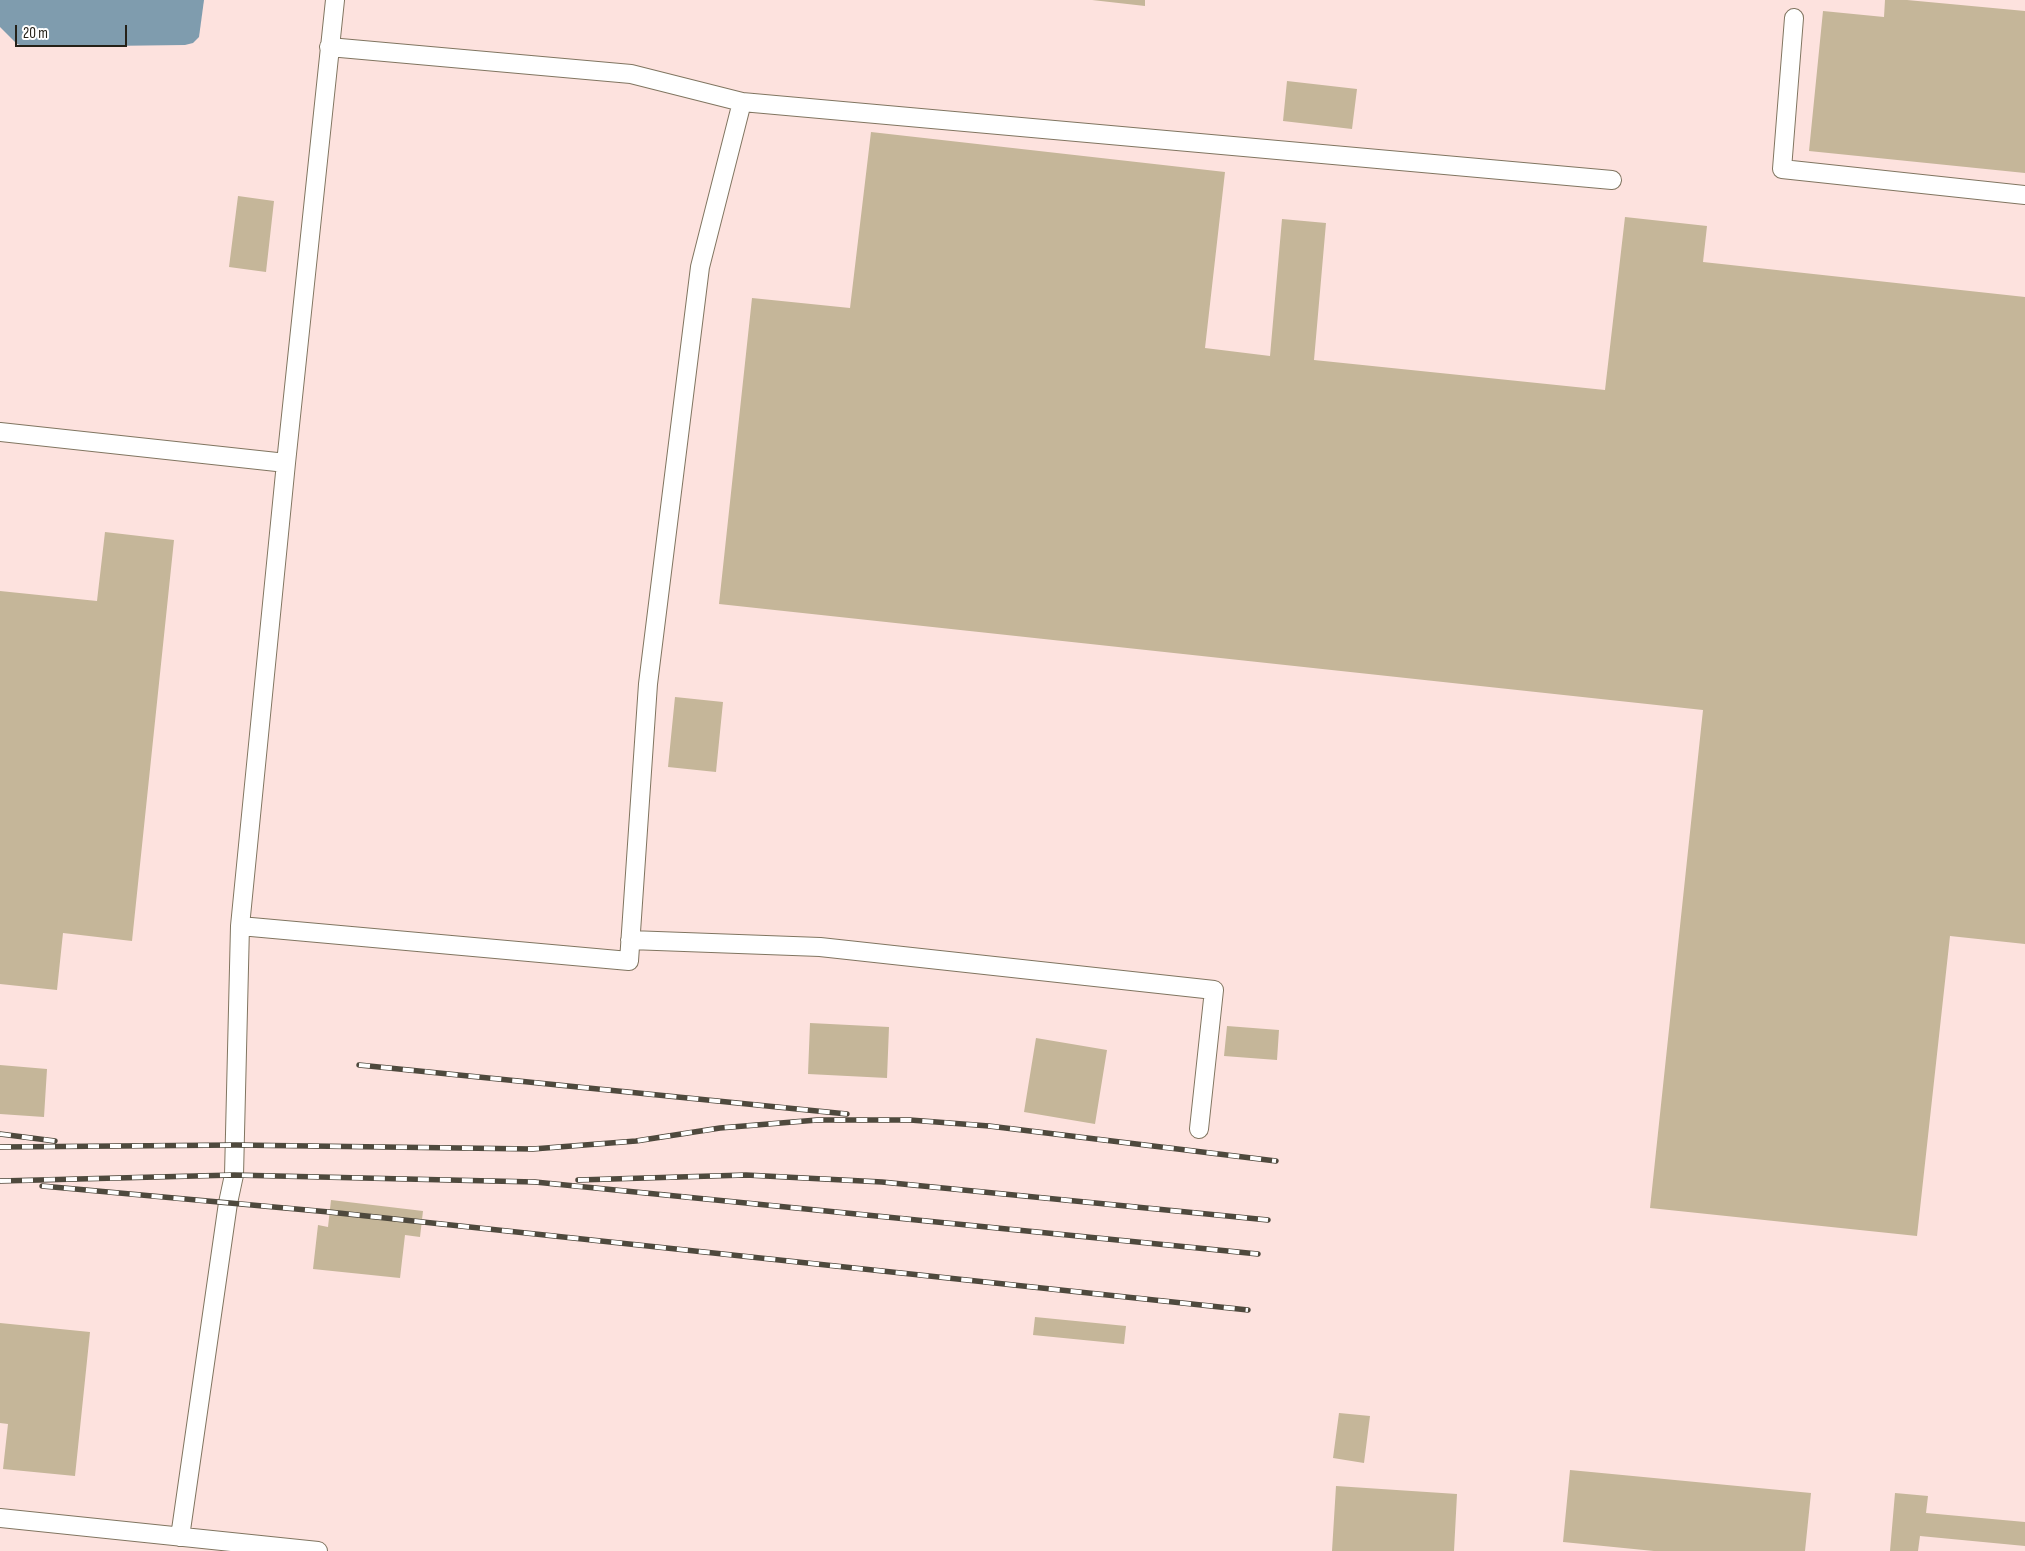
<!DOCTYPE html>
<style>
body{margin:0}
#map{position:relative;width:2025px;height:1551px;overflow:hidden;background:#fef2da;font-family:"Sofia Sans Condensed",sans-serif}
canvas{display:block}
.scale{position:absolute;left:15px;top:25px;width:112px;height:22px;box-sizing:border-box;border:2px solid #252118;border-top:0;padding-left:6px;font-size:15px;line-height:18px;white-space:nowrap;color:#252118;-webkit-text-stroke:4px #fff;paint-order:stroke}
</style>
<div id="map">
<canvas width="2025" height="1551"></canvas>
<div class="scale">20 m</div>
</div>
<script>
const ctx = document.querySelector('canvas').getContext('2d');
ctx.lineJoin = 'round';
function fillPath(path, color) { ctx.fillStyle = color; ctx.fill(path, 'evenodd'); }
const toPath = rows => new Path2D(rows.map(r => 'M' + r).join(''));
function strokePath(path, color, width, dash) { ctx.strokeStyle = color; ctx.lineWidth = width; ctx.lineCap = dash ? 'butt' : 'round'; ctx.setLineDash(dash || []); ctx.stroke(path); }
fillPath(toPath([
 [0,0,2025,0,2025,1551,0,1551]
]), '#fde2de');
fillPath(toPath([
 [0,0,204,0,199,37,193,43,185,45,26,47,17,44,0,27]
]), '#7f9cae');
fillPath(toPath([
 [1092,0,1145,0,1145,6],
 [1885,0,1907,0,2025,11,2025,173,1809,151,1823,11,1884,17],
 [1287,81,1357,89,1352,129,1283,121],
 [871,132,1225,172,1205,348,1270,356,1282,219,1326,223,1314,360,1605,390,1625,217,1707,226,1703,262,2025,297,2025,944,1950,936,1917,1236,1650,1208,1703,710,719,604,752,298,850,308],
 [238,196,274,201,266,272,229,267],
 [105,532,174,540,132,941,63,933,57,990,0,984,0,591,97,601],
 [675,697,723,702,716,772,668,767],
 [810,1023,889,1027,887,1078,808,1074],
 [1227,1026,1279,1030,1277,1060,1224,1056],
 [1036,1038,1107,1050,1095,1124,1024,1112],
 [0,1065,47,1069,44,1117,0,1114],
 [331,1200,423,1211,420,1237,405,1235,400,1278,313,1269,318,1225,328,1227],
 [1035,1317,1126,1326,1124,1344,1033,1335],
 [0,1323,90,1332,75,1476,3,1469,8,1424,0,1423],
 [1339,1413,1370,1416,1364,1463,1333,1458],
 [1570,1470,1811,1493,1805,1551,1654,1551,1563,1542],
 [1336,1486,1457,1494,1454,1551,1332,1551],
 [1895,1493,1928,1496,1926,1513,2025,1522,2025,1546,1920,1536,1918,1551,1890,1551]
]), '#c5b699');
const service = toPath([
 [1794,18,1782,169,2025,195],
 [329,47,631,74,742,102,1612,180],
 [0,432,286,463],
 [240,926,629,961,648,684,700,267,742,102],
 [630,940,820,947,1214,990,1199,1129],
 [0,1518,318,1551],
 [180,1537,228,1203,234,1175,240,926,286,463,335,0]
]);
strokePath(service, '#807560', 20);
strokePath(service, '#fff', 18);
const rail = toPath([
 [359,1065,847,1114],
 [0,1134,55,1141],
 [0,1147,236,1145,533,1149,636,1141,720,1128,817,1120,910,1120,989,1126,1276,1161],
 [578,1180,746,1175,882,1182,1268,1220],
 [0,1181,234,1175,535,1182,1258,1254],
 [42,1186,329,1212,1248,1310]
]);
strokePath(rail, '#4e493d', 5.5);
strokePath(rail, '#fff', 4, [11]);
</script>
